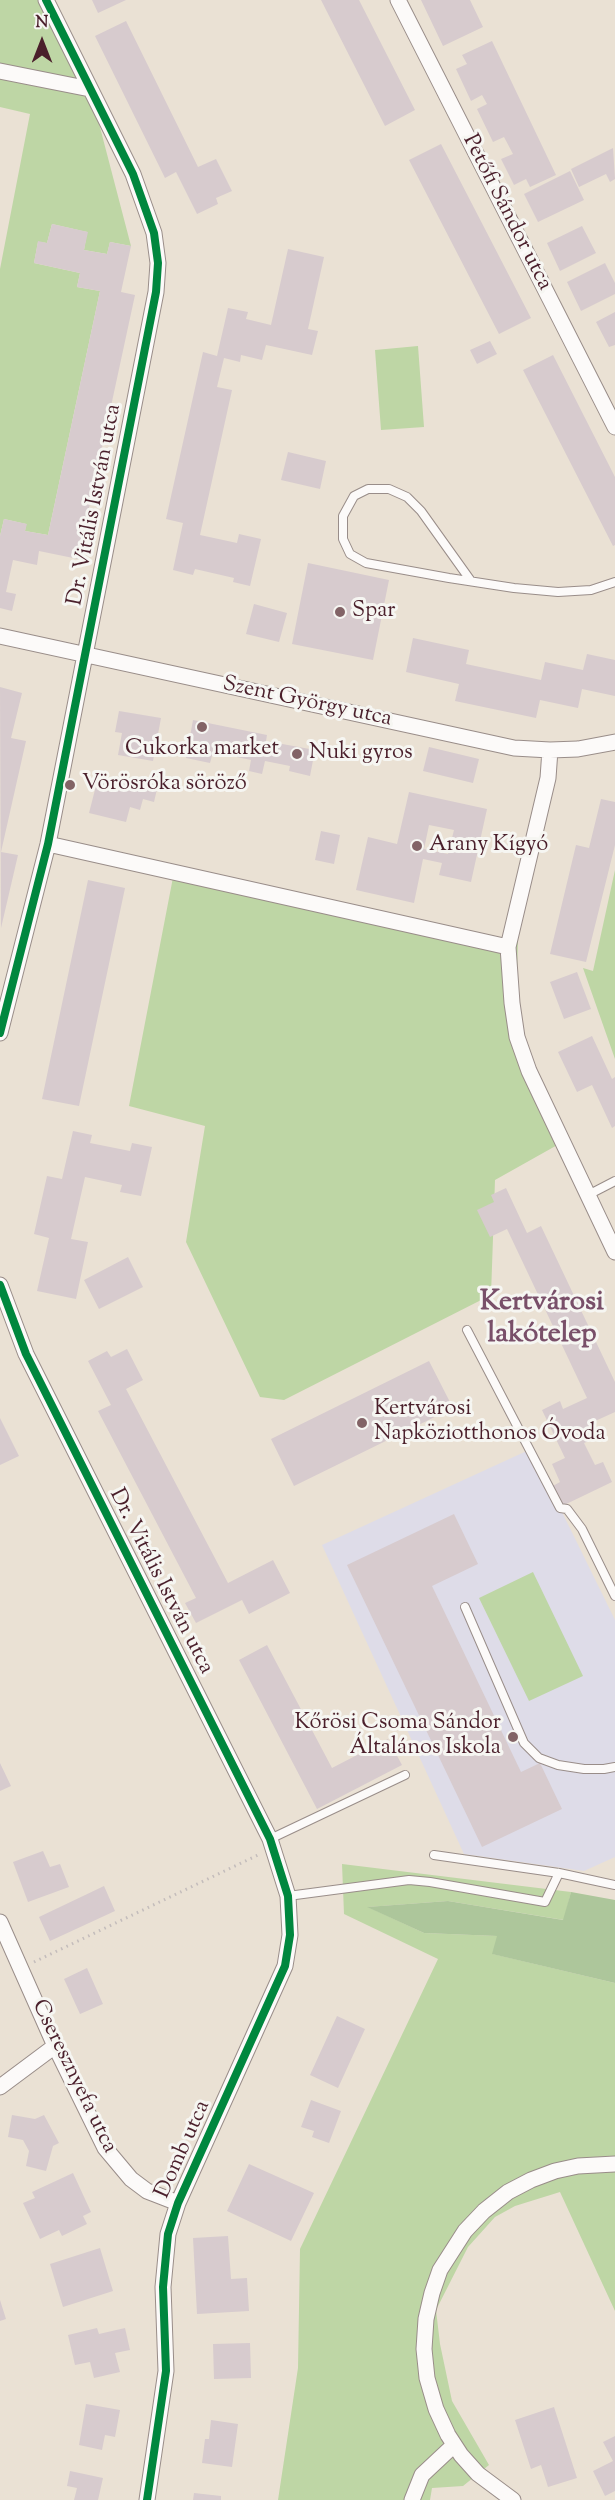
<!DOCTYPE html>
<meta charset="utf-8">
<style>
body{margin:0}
#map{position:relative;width:615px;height:2500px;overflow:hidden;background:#eae1d4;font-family:"Sorts Mill Goudy",serif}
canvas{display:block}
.north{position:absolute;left:12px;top:12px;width:60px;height:60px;-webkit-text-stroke:4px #f6f6f2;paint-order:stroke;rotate:0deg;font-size:16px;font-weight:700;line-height:24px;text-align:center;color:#4a1f2b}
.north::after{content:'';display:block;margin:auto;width:21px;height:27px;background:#4a1f2b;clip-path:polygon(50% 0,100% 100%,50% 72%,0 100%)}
</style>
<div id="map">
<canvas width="615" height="2500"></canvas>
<div class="north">N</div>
</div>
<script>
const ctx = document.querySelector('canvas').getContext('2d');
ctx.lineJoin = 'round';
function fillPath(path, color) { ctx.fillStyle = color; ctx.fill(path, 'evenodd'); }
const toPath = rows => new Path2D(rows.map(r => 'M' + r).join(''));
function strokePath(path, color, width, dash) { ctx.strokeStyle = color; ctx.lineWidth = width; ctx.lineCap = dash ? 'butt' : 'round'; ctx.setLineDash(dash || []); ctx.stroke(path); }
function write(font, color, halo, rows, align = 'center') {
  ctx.font = font + ' "Sorts Mill Goudy",serif'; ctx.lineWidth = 6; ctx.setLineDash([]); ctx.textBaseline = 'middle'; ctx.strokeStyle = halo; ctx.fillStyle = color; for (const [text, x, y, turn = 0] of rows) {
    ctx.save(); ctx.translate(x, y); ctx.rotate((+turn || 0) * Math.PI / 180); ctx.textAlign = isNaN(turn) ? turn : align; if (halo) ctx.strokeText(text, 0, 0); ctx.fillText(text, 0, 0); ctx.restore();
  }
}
fillPath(toPath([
 [531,1449,615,1620,615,1857,584,1871,464,1854,322,1545]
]), '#dedce8');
fillPath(toPath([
 [0,0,46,0,90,89,131,246,110,242,107,254,84,250,87,232,52,224,47,243,38,242,34,263,80,273,77,287,100,291,48,535,25,531,26,524,4,519,0,536,0,269,30,114,0,107],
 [418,346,424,427,381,430,375,350],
 [175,867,518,941,516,1007,527,1056,568,1139,495,1180,491,1295,284,1400,260,1397,186,1242,205,1126,129,1106],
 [615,870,615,1059,583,968,593,971],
 [533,1572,583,1676,529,1701,479,1598],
 [342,1864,571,1892,564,1920,448,1901,368,1907,424,1933,498,1936,493,1954,615,1983,615,2311,560,2192,515,2206,495,2217,468,2247,436,2310,440,2344,452,2401,489,2465,463,2486,432,2488,430,2500,278,2500,298,2368,300,2249,438,1959,344,1914]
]), '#bed6a5');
fillPath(toPath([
 [571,1892,615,1900,615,1983,492,1954,497,1936,424,1933,367,1907,448,1901,563,1920]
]), '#adc69b');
fillPath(toPath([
 [92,0,126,0,98,13],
 [321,0,359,0,415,110,385,126],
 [421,0,470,0,483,27,443,46],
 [126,21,198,167,216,159,232,191,216,198,218,204,197,214,176,172,165,178,95,36],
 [492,41,556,175,530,187,526,179,514,185,501,159,513,154,504,137,493,142,477,109,487,104,482,95,471,101,456,69,467,64,462,55],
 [441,144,531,318,499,334,409,160],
 [613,148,615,179,610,182,606,174,579,187,571,169],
 [570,171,584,200,538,222,524,194],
 [52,224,88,232,84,250,107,254,110,242,131,246,121,292,135,295,78,559,39,551,37,565,13,560,6,592,16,594,12,611,0,608,0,536,4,519,27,524,25,531,48,535,100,291,77,287,80,273,34,263,38,241,47,243],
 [582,226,596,253,560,271,547,243],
 [288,249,324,257,308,329,318,331,312,355,266,345,262,360,241,355,240,362,224,358,217,387,232,390,200,535,237,543,239,534,261,539,250,586,233,582,234,578,195,569,193,575,173,570,183,523,166,519,203,352,217,356,228,308,248,312,246,319,271,325],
 [605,263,615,283,615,294,581,311,567,282],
 [615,312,615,345,609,347,596,322],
 [490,341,497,354,477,364,470,350],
 [553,355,615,477,615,545,613,546,523,370],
 [288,452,326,461,320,489,281,480],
 [308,563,389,580,373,660,292,644],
 [254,604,287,613,279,642,246,634],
 [413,638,469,650,466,664,541,680,545,662,583,670,587,654,615,660,615,696,582,689,578,708,540,700,536,718,455,701,459,684,406,672],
 [0,687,22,693,11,738,26,741,1,852,18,855,1,928],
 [119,711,161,718,153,761,118,755,122,733,115,732],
 [193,720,267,735,266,741,315,750,310,776,289,771,290,766,265,761,262,774,249,771,251,760,213,752,210,763,186,758],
 [429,747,479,759,473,783,423,771],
 [119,775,158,785,154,802,143,799,140,810,130,807,126,822,89,813,98,778,117,783],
 [409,792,487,809,471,882,439,875,442,863,423,859,414,903,356,890,368,837,397,844],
 [429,825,454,830,448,854,424,849],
 [601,799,615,802,615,845,586,962,550,954,576,845,589,848],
 [321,831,340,835,334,864,315,860],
 [88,880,125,888,79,1106,42,1099],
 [577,972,591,1009,564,1019,550,982],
 [592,1036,612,1079,615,1077,615,1126,612,1128,592,1085,577,1092,558,1052],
 [73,1131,92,1135,90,1143,130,1151,132,1143,152,1147,141,1196,120,1192,122,1185,85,1177,71,1239,88,1242,76,1299,37,1291,49,1238,34,1234,47,1176,62,1179],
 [506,1188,527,1233,541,1226,615,1382,615,1412,593,1422,600,1436,584,1443,595,1465,603,1462,612,1482,560,1507,551,1487,560,1482,552,1464,565,1458,542,1410,560,1401,563,1409,587,1398,507,1229,490,1237,477,1210,494,1202,491,1195],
 [128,1257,143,1287,99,1309,84,1280],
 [127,1349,143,1380,126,1389,228,1583,273,1560,290,1593,249,1614,242,1600,196,1623,185,1603,196,1598,98,1411,111,1405,88,1361,107,1351,111,1357],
 [429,1361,453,1408,294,1486,271,1439],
 [0,1418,19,1456,0,1465],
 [454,1514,478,1564,432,1586,521,1772,540,1763,562,1809,482,1847,347,1565],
 [267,1645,332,1768,388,1739,402,1765,317,1809,239,1660],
 [0,1763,11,1786,0,1791],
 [43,1851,50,1867,60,1864,69,1887,28,1902,13,1862],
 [104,1886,115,1911,50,1941,39,1917],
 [87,1968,103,2004,80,2014,64,1979],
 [337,2016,365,2029,338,2088,310,2075],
 [311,2100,341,2111,329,2143,312,2137,314,2131,301,2127],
 [12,2115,35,2119,44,2115,59,2143,53,2146,46,2171,26,2166,29,2151,23,2140,8,2137],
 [249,2164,314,2193,291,2241,227,2211],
 [73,2173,91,2212,83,2216,87,2224,62,2236,59,2230,40,2239,23,2203,35,2198,32,2192],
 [228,2236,231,2279,247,2278,249,2311,197,2314,193,2238],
 [100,2248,113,2291,63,2307,50,2264],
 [0,2300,6,2319,0,2321],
 [97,2328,99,2334,125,2328,130,2350,115,2353,120,2372,94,2378,90,2362,75,2365,68,2335],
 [250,2343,251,2378,214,2379,213,2344],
 [86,2404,120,2410,115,2437,105,2435,102,2450,79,2445],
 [554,2407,577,2478,548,2487,541,2465,531,2469,515,2420],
 [211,2420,238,2424,232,2467,202,2463,205,2439,209,2439],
 [615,2436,615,2491,605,2496,593,2471,613,2461,603,2442],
 [70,2471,103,2478,98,2500,74,2500,77,2488,67,2486],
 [194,2493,221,2496,221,2500,193,2500]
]), '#d7cbce');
const service = toPath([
 [471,581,421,511,407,497,389,489,368,489,354,496,343,516,343,539,350,554,366,563,449,578,514,588,558,592,591,590,615,582],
 [588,1195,615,1181],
 [467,1330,560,1508,567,1509,582,1529,615,1596],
 [465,1607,524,1743,539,1758,558,1765,584,1769,604,1769,615,1767],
 [270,1839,405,1775],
 [434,1855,559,1873,615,1885],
 [288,1896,409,1880,430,1882,545,1902,559,1873]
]);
const minor = toPath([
 [398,0,615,427],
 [0,71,90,89],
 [0,636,514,748,550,750,578,749,615,742],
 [550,750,548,778,508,947,512,1003,517,1037,529,1071,615,1252],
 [48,844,508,947],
 [0,1033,48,844,156,292,158,263,154,233,133,174,46,0],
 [0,1285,26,1354,270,1839,288,1896,290,1935,285,1966,178,2203,168,2234,163,2287,166,2371,147,2500],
 [0,1922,55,2046,105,2148,131,2179,147,2191,178,2203],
 [0,2087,55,2046],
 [412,2500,422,2475,454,2445],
 [513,2500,478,2474,461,2455,448,2435,436,2409,427,2378,424,2349,426,2319,432,2293,440,2270,465,2231,484,2211,508,2192,531,2180,555,2171,578,2166,615,2164]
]);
strokePath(service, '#998d89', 10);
strokePath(minor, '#998d89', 17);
strokePath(toPath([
 [34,1962,258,1855]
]), '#c3bcbb', 3, [1.5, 4.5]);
strokePath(service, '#fcfaf9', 8);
strokePath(minor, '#fcfaf9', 15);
strokePath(toPath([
 [0,1033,48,844,156,292,158,263,154,233,133,174,46,0],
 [0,1285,26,1354,270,1839,288,1896,290,1935,285,1966,178,2203,168,2234,163,2287,166,2371,147,2500]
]), '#00873e', 8);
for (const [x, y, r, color] of [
 [340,612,6,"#826366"],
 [202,727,6,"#826366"],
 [297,754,6,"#826366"],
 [70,785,6,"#826366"],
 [417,846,6,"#826366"],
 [362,1423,6,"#826366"],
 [513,1737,6,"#826366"]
]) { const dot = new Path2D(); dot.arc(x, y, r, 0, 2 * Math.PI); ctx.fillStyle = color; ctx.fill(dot); strokePath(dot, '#f6f6f2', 2); }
write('22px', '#4a1f2b', '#f6f6f2', [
 ["Petőfi Sándor utca",506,213,63],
 ["Dr. Vitális István utca",96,505,-79],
 ["Szent György utca",307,703,12],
 ["Dr. Vitális István utca",160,1582,63],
 ["Cseresznyefa utca",73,2077,64],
 ["Domb utca",184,2150,-66]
]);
write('22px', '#4a1f2b', '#f6f6f2', [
 ["Spar",352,612],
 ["Cukorka market",202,750,"center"],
 ["Nuki gyros",309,754],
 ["Vörösróka söröző",82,785],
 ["Arany Kígyó",429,846],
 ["Kertvárosi",374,1410],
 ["Napköziotthonos Óvoda",374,1435],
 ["Kőrösi Csoma Sándor",501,1724,"right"],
 ["Általános Iskola",501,1749,"right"]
], 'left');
write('bold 28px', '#794f69', '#f6f6f2', [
 ["Kertvárosi",542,1304],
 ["lakótelep",542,1336]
]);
</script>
